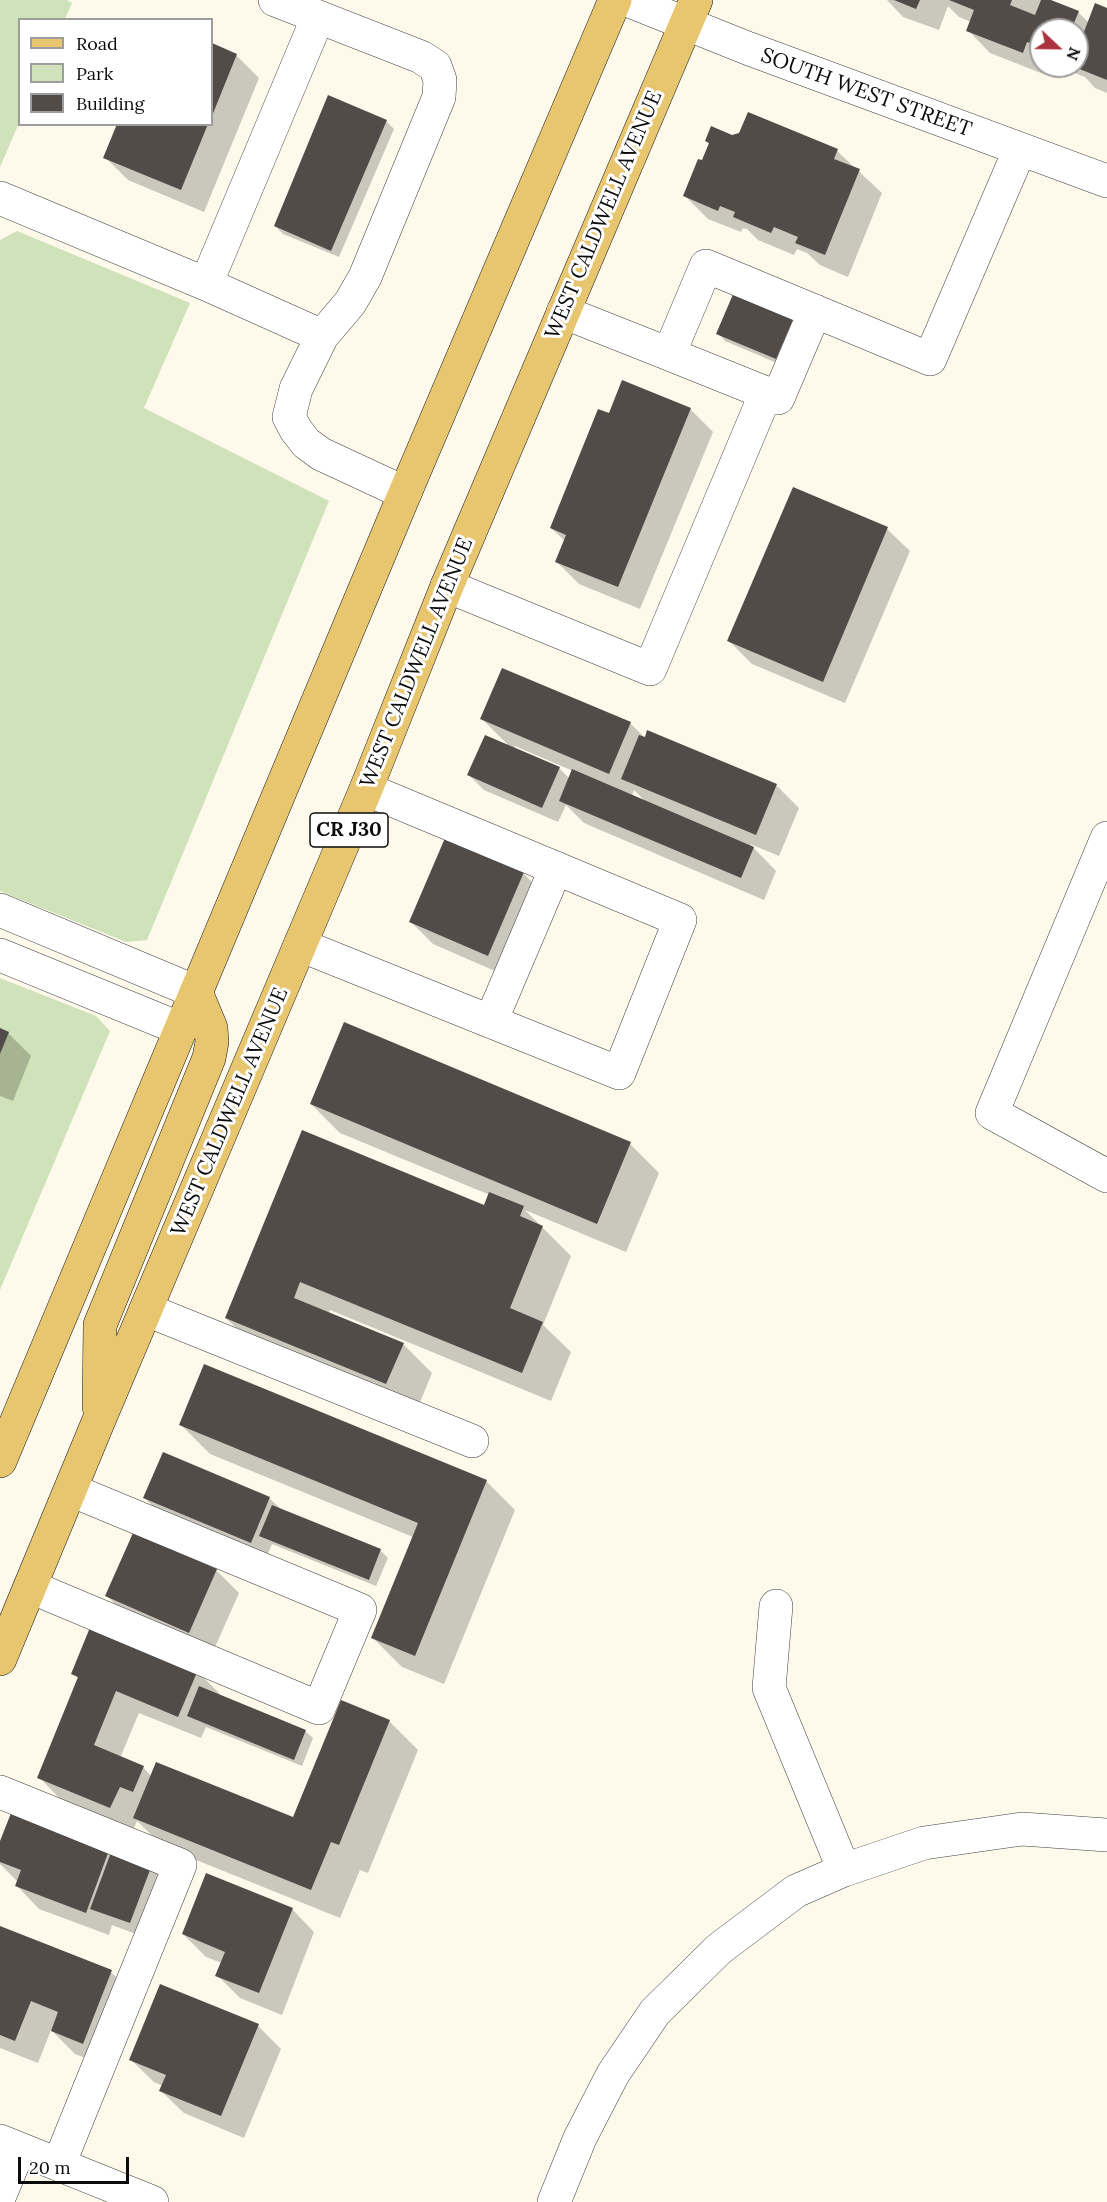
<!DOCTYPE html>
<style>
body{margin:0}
#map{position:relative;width:1107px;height:2202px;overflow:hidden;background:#fdf9eb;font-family:Lora,serif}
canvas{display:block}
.legend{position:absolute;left:18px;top:18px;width:195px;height:108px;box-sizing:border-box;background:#fff;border:2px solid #9d9d9d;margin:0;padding:8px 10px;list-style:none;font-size:18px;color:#0b0b0b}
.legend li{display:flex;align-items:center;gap:12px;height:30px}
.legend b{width:30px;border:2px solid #9d9d9d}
.north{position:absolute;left:1029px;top:18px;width:60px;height:60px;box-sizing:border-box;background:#fff;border:2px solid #9d9d9d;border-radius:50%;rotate:112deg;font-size:16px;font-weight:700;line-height:24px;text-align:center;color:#0b0b0b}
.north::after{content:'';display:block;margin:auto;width:21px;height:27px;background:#aa343e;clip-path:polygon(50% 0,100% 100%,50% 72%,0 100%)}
.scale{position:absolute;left:18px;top:2157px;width:111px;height:27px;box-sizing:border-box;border:3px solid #0b0b0b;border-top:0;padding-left:8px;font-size:18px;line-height:21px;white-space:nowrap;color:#0b0b0b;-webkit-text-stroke:4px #fff;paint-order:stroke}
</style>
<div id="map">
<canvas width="1107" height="2202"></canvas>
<ul class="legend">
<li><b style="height:8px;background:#e8c670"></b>Road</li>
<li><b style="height:16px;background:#d0e2b9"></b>Park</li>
<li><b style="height:16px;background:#524c49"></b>Building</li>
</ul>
<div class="north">N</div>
<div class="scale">20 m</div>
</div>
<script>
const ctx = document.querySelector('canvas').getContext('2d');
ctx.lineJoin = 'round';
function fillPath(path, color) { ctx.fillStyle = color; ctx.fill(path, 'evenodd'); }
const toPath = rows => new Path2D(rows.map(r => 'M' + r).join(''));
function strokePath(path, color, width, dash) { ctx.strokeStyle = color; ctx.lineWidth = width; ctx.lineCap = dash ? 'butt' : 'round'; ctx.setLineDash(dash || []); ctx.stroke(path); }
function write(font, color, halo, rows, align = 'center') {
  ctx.font = font + ' Lora,serif'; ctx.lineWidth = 6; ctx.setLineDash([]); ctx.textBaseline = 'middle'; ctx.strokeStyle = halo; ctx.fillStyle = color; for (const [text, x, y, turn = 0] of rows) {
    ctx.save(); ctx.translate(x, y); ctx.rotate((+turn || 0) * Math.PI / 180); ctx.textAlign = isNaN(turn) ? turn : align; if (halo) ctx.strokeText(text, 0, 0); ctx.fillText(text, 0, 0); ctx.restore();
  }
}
fillPath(toPath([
 [0,0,67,0,72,3,65,19,20,20,19,123,0,167],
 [17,231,190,303,144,408,329,501,147,940,126,942,0,891,0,240],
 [0,978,96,1016,110,1031,0,1290]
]), '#d0e2b9');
fillPath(toPath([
 [887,0,1047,0,1078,12,1089,23,1107,10,1107,93,1095,88,1085,77,1056,66,1077,66,1077,30,1041,30,1041,66,1049,66,1046,75,990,53,968,30,971,22,959,17,948,6,939,30,903,17],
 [212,45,236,55,259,78,204,212,128,180,105,157,119,124,212,124],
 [386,121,394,129,339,257,283,234,275,226],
 [732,137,837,151,882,193,848,277,820,265,807,253,797,249,794,255,758,240,747,229,743,228,741,232,708,219,685,196,710,145,706,141],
 [793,318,800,326,784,366,725,341,718,333],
 [690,409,713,432,640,609,579,584,556,561,565,541,551,528,609,415],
 [887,529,910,551,845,703,752,664,729,641],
 [503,670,631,724,646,739,776,785,799,808,779,856,750,844,776,871,764,900,584,823,566,805,558,822,484,790,469,775,510,747,482,719],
 [515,746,573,771,570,779,559,768,514,749],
 [634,790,647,803,632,796],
 [523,873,546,896,511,978,433,944,410,921],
 [0,1030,8,1033,31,1056,13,1101,0,1096],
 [311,1104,630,1144,659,1173,626,1252,525,1210,571,1256,543,1325,571,1352,551,1401,330,1310,328,1314,403,1344,432,1373,416,1412,255,1347,226,1318,303,1132,485,1206,490,1195,340,1133],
 [181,1425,486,1481,515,1510,444,1684,402,1667,373,1638,413,1537,210,1454],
 [145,1498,269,1498,282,1510,380,1550,388,1558,376,1586,272,1544,266,1558,160,1514],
 [216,1570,239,1593,212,1654,130,1619,107,1596],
 [197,1671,220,1694,219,1696,305,1731,313,1738,302,1766,206,1727,201,1738,139,1713,120,1758,143,1767,151,1776,294,1819,389,1721,418,1750,368,1873,360,1870,340,1918,164,1847,137,1821,133,1830,61,1800,39,1777,79,1680,73,1673],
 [0,1846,110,1847,168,1879,146,1938,112,1925,109,1935,39,1909,17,1886,18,1882,0,1864],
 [292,1909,314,1932,282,2015,240,1998,217,1975,222,1963,206,1957,183,1934],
 [0,1928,111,1972,134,1995,106,2066,75,2054,51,2030,38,2063,0,2048],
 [258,2026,281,2049,244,2138,184,2113,161,2091,163,2086,154,2082,131,2060]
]), '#0003');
fillPath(toPath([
 [894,0,920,0,916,9],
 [949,0,1012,0,1010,5,1035,15,1041,0,1051,0,1079,11,1071,30,1041,30,1041,47,1027,42,1023,53,966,31,974,10],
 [1095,3,1107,8,1107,80,1072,66,1077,66,1077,50],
 [212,43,237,54,212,116],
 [328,95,387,120,331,251,274,226],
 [748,112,838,149,834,159,860,169,825,255,795,243,798,237,774,227,771,233,733,217,735,212,720,206,718,211,683,196,698,159,702,160,709,143,705,141,711,126,732,135,739,133],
 [117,124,208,124,181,190,103,158],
 [734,292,794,317,776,359,716,334],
 [622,380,691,408,618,587,555,562,566,535,550,528,598,409,609,413],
 [793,487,888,527,823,682,727,641],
 [502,668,631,722,609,774,480,719],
 [647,730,777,784,756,835,621,779,639,735,645,737],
 [485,735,560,767,542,808,467,775],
 [572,769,754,847,741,878,559,801],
 [445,838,524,872,488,956,409,922],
 [344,1022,631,1142,597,1224,310,1104],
 [0,1028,9,1032,0,1054],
 [302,1130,484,1205,489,1192,524,1206,520,1216,543,1226,510,1308,543,1322,522,1373,300,1282,294,1298,404,1343,386,1384,225,1318],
 [204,1364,487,1480,415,1656,371,1638,418,1523,179,1425],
 [163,1452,270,1497,251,1543,143,1498],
 [272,1505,381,1549,369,1580,259,1536],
 [133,1533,217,1569,189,1633,105,1596],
 [91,1625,198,1670,178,1717,116,1691,94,1745,144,1766,133,1792,120,1787,110,1808,37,1778,78,1677,71,1674],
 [199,1686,306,1730,294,1760,187,1716],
 [341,1700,390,1720,339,1845,331,1842,311,1890,133,1818,156,1762,293,1817],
 [13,1808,111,1845,86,1913,15,1886,21,1870,0,1862,0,1841],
 [113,1847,153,1862,130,1923,90,1909],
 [206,1873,293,1908,259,1993,215,1976,225,1952,182,1934],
 [0,1926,112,1970,83,2044,51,2031,58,2012,31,2001,15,2041,0,2035],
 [160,1984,259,2024,221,2116,159,2091,166,2075,129,2060]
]), '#524c49');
const minor = toPath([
 [627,0,747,48,1107,181],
 [0,198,206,284,322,336,350,303,365,277,439,97,440,80,435,66,421,57,275,0],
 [206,284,318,17],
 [563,312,669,354,706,266,930,359,1020,149],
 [322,336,296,389,289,417,296,430,306,443,321,454,405,493],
 [766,393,778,398,815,311],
 [447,586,650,669,766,393,669,354],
 [1107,838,992,1113,1107,1176],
 [0,910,196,992],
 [300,945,619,1073,680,920,366,789],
 [0,955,181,1029],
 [491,1021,556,868],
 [147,1310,472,1441],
 [31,1587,319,1708,360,1610,71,1490],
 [776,1606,769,1688,844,1870],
 [0,1792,180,1865,59,2164],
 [0,2141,152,2202],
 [0,2195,19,2149],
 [554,2202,580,2138,613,2074,655,2012,719,1949,796,1891,844,1870,924,1843,1022,1829,1107,1835]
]);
const major = toPath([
 [99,1407,100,1325,209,1058,212,1042,211,1028,196,992],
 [0,1461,405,493,615,0],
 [0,1659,99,1420,366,789,447,586,696,0]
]);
strokePath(minor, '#3e3e3e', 34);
strokePath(major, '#1c1c1c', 34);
strokePath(minor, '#fff', 33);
strokePath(major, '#e8c670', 33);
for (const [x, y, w] of [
 [349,830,78]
]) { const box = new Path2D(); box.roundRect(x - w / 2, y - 17, w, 34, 4.5); ctx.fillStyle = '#fff'; ctx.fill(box); strokePath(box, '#0b0b0b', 1.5); }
write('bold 20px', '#0b0b0b', null, [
 ["CR J30",349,830]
]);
write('21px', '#0b0b0b', '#fff', [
 ["SOUTH WEST STREET",866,93,20],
 ["WEST CALDWELL AVENUE",604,215,-67],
 ["WEST CALDWELL AVENUE",417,663,-68],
 ["WEST CALDWELL AVENUE",230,1112,-67]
]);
</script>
